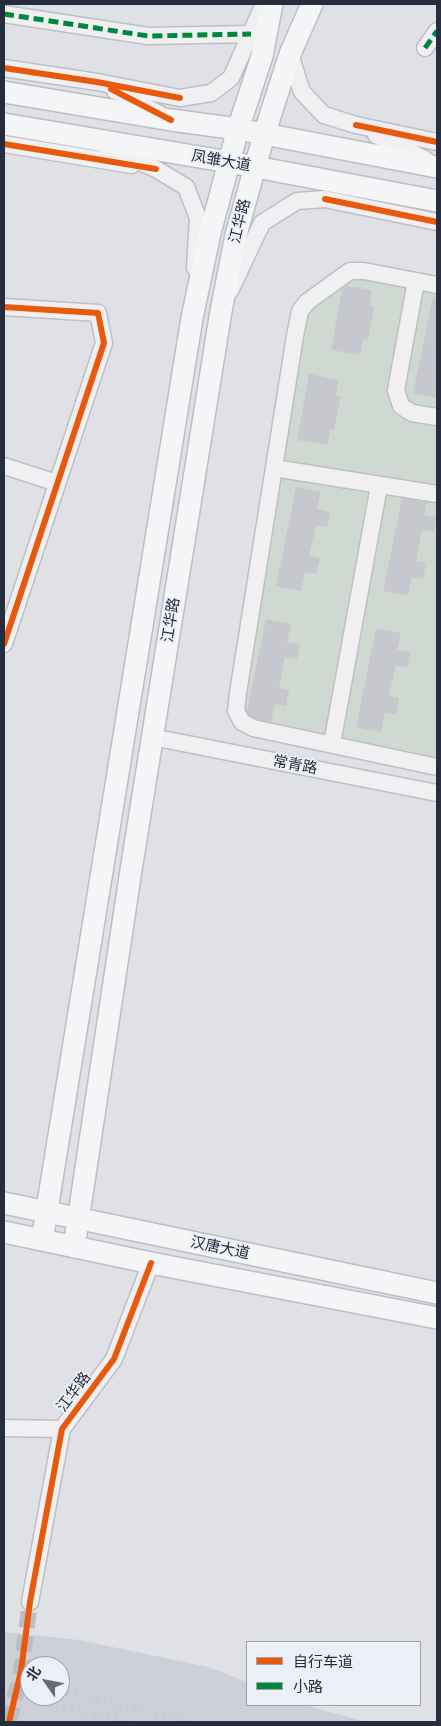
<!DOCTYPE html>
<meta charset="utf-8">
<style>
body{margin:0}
#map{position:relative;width:441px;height:1726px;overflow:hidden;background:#e0e1e6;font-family:Raleway,"Noto Sans SC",sans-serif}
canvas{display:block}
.frame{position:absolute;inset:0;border:5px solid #272c3f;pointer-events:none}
.legend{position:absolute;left:246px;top:1641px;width:175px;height:65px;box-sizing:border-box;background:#edeff6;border:1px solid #9ea1ad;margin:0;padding:6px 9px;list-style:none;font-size:15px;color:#272c3f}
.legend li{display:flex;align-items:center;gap:10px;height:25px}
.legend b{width:25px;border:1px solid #9ea1ad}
.north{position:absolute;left:20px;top:1656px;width:50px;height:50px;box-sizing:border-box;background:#edeff6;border:1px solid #9ea1ad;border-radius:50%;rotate:303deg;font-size:14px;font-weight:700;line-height:20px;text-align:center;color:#272c3f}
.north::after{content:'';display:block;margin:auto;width:18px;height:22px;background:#686b79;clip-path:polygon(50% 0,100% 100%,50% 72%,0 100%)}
</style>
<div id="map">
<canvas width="441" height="1726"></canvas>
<div class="frame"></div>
<ul class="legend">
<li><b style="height:6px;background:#e8590c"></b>自行车道</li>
<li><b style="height:6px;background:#00873e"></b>小路</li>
</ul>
<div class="north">北</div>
</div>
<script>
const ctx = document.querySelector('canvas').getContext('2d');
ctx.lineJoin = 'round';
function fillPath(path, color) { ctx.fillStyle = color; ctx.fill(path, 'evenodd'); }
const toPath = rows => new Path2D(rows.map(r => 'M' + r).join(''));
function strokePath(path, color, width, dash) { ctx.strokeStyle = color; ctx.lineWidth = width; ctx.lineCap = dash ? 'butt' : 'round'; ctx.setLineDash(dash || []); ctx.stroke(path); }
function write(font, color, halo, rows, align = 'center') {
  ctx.font = font + ' Raleway,"Noto Sans SC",sans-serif'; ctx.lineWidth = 4; ctx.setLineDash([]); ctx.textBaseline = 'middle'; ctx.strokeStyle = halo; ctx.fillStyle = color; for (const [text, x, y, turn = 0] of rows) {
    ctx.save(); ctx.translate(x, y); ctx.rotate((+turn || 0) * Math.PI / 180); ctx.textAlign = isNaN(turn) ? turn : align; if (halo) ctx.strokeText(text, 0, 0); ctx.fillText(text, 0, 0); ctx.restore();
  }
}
fillPath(toPath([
 [4,1632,79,1640,208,1667,247,1682,247,1705,305,1705,366,1722,20,1722,4,1720],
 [30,1666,60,1666,60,1696,30,1696]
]), '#ced0d9');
fillPath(toPath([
 [350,271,437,285,437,767,242,722,300,311]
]), '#cfd9d1');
fillPath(toPath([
 [347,286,372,290,369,306,374,307,368,340,363,339,360,355,331,350,342,289],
 [433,297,437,298,437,398,413,393],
 [309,374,338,380,336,396,341,396,334,430,330,429,327,445,297,440],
 [296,487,321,492,317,509,330,512,327,527,316,525,309,556,320,558,316,574,305,572,301,591,276,586],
 [402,498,427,502,424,515,437,517,434,532,422,530,416,561,426,563,423,579,412,577,408,596,383,591],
 [266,619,291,624,287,642,300,644,297,659,285,657,279,688,289,690,286,706,275,704,271,722,256,719,249,715,247,711],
 [376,628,401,633,397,650,410,652,407,668,396,665,389,696,399,698,396,715,385,712,381,732,356,727]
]), '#c6c8cd');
strokePath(toPath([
 [9,1722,21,1671,30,1602]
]), '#bbbdc5', 16, [16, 8]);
const minor = toPath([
 [4,14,148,36,251,34],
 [425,48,437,31],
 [290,54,302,92,324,115,356,125,437,142],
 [4,68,97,82,180,98,211,93,231,78,264,4],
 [115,91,160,114],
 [376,135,426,160],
 [4,144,132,165],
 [106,147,156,169,186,187,198,218,195,268],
 [416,281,396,390,401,406,412,413,437,417],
 [437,285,364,271,350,271,307,302,300,311,295,336,238,693,236,711,242,722,253,728,437,767],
 [230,291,262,223,297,201,325,199,437,222],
 [4,307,98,313,104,343,4,644],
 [4,466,57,483],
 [274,468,437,494],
 [152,737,437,793],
 [332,744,379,486],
 [4,1428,62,1429],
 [30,1602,62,1429,114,1359,151,1263]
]);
const major = toPath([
 [4,92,171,120,238,129,437,167],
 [4,124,229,162,437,201],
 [4,1203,437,1293],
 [4,1232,151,1263,437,1318],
 [42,1240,192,318,210,233,238,129,262,56,272,4],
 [74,1247,131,870,221,311,236,235,264,135,290,54,312,4]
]);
strokePath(minor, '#bebfc4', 19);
strokePath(major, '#bcbec4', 24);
strokePath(minor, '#f0f0f2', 16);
strokePath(major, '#f4f5f6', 21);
strokePath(toPath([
 [4,1680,30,1685],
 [60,1691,192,1722],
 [4,1699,63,1708,131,1722]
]), '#c9cacd', 4, [2.5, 5]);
strokePath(toPath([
 [4,14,148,36,251,34],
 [425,48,437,31]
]), '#00873e', 5, [10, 5]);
strokePath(toPath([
 [4,68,97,82,180,98],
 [111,89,171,120],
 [356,125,437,142],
 [4,144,156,169],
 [325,199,437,222],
 [4,307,98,313,104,343,4,644],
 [9,1722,21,1671,30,1602,62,1429,114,1359,151,1263]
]), '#e8590c', 6);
write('15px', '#272c3f', '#edeff6', [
 ["凤雏大道",221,161,10],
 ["江华路",240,221,-76],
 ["江华路",171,620,-81],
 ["常青路",295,765,11],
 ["汉唐大道",220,1248,12],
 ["江华路",74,1392,-53]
]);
</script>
